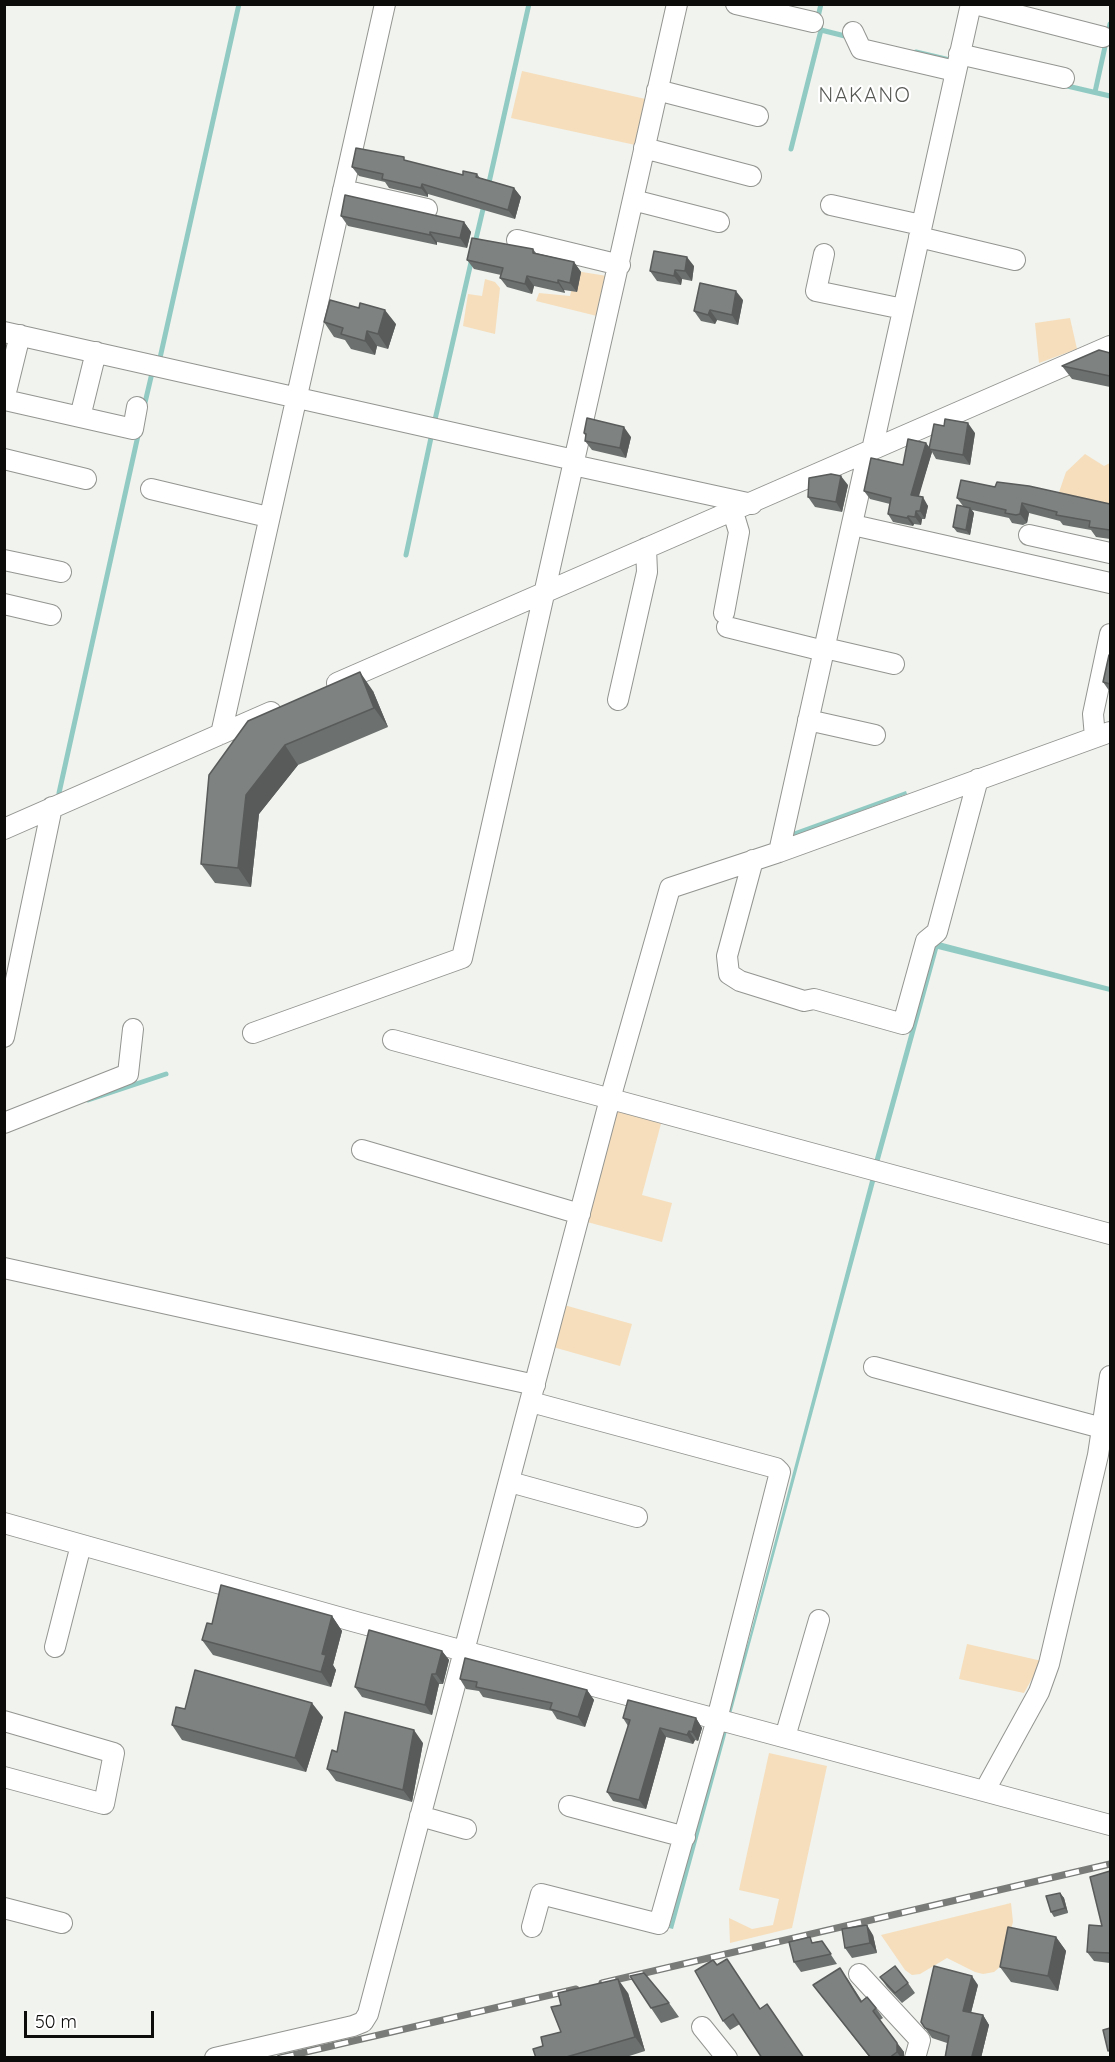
<!DOCTYPE html>
<style>
body{margin:0}
#map{position:relative;width:1115px;height:2062px;overflow:hidden;background:#f0f3ee;font-family:Quicksand,sans-serif}
canvas{display:block}
.frame{position:absolute;inset:0;border:6px solid #0c0c0b;pointer-events:none}
.scale{position:absolute;left:24px;top:2011px;width:130px;height:27px;box-sizing:border-box;border:3px solid #0c0c0b;border-top:0;padding-left:8px;font-size:18px;line-height:21px;white-space:nowrap;color:#0c0c0b;-webkit-text-stroke:4px #fff;paint-order:stroke}
</style>
<div id="map">
<canvas width="1115" height="2062"></canvas>
<div class="frame"></div>
<div class="scale">50 m</div>
</div>
<script>
const ctx = document.querySelector('canvas').getContext('2d');
ctx.lineJoin = 'round';
function fillPath(path, color) { ctx.fillStyle = color; ctx.fill(path, 'evenodd'); }
const toPath = rows => new Path2D(rows.map(r => 'M' + r).join(''));
function strokePath(path, color, width, dash) { ctx.strokeStyle = color; ctx.lineWidth = width; ctx.lineCap = dash ? 'butt' : 'round'; ctx.setLineDash(dash || []); ctx.stroke(path); }
function write(font, color, halo, rows, align = 'center') {
  ctx.font = font + ' Quicksand,sans-serif'; ctx.lineWidth = 4.5; ctx.setLineDash([]); ctx.textBaseline = 'middle'; ctx.strokeStyle = halo; ctx.fillStyle = color; for (const [text, x, y, turn = 0] of rows) {
    ctx.save(); ctx.translate(x, y); ctx.rotate((+turn || 0) * Math.PI / 180); ctx.textAlign = isNaN(turn) ? turn : align; if (halo) ctx.strokeText(text, 0, 0); ctx.fillText(text, 0, 0); ctx.restore();
  }
}
fillPath(toPath([
 [522,71,650,100,640,146,511,118],
 [576,271,607,276,597,316,536,301,539,293,570,296],
 [485,279,495,282,500,288,495,334,463,326,468,294,482,296],
 [1070,318,1077,349,1039,363,1035,323],
 [1085,454,1104,466,1110,463,1110,508,1058,495,1066,472],
 [618,1108,662,1120,642,1195,672,1203,662,1242,587,1222],
 [564,1305,632,1324,620,1366,553,1347],
 [967,1644,1042,1661,1024,1693,959,1679],
 [769,1753,827,1766,792,1928,730,1943,729,1918,752,1929,773,1925,779,1899,739,1890],
 [1011,1903,1013,1922,1001,1966,994,1972,983,1974,975,1972,947,1958,920,1974,912,1975,905,1970,881,1935]
]), '#f6debc');
fillPath(toPath([
 [906,791,907,794,791,837,790,833],
 [935,941,1110,987,1110,992,938,949,879,1163,874,1162],
 [871,1177,876,1178,731,1714,727,1711,749,1639],
 [722,1730,727,1731,673,1929,669,1928]
]), '#91cac2');
strokePath(toPath([
 [821,4,818,17,821,30,849,37],
 [916,52,954,61],
 [1063,85,1110,96],
 [1095,92,1110,24],
 [791,149,821,30],
 [488,187,529,4],
 [475,243,484,205],
 [160,358,239,4],
 [144,407,152,373],
 [434,424,472,258],
 [406,555,432,433],
 [59,793,139,431],
 [88,1100,166,1074]
]), '#91cac2', 5);
const minor = toPath([
 [736,4,813,22],
 [975,4,1103,37],
 [853,32,861,49,955,71],
 [959,54,1064,78],
 [657,90,758,116],
 [644,148,751,176],
 [343,190,427,209],
 [633,200,719,222],
 [831,205,921,225],
 [919,237,1015,260],
 [517,240,620,265],
 [824,254,816,291,903,309],
 [4,332,574,460],
 [4,400,20,335],
 [5,400,133,429,137,407],
 [80,417,96,352],
 [872,450,971,4],
 [4,459,86,479],
 [573,465,752,504],
 [151,489,268,517],
 [853,525,1110,583],
 [1029,535,1110,553],
 [4,560,61,572],
 [4,604,51,615],
 [724,613,739,532,733,512],
 [727,627,824,651],
 [825,648,894,664],
 [337,683,1110,346],
 [618,700,647,572,646,548],
 [808,720,875,735],
 [221,734,385,4],
 [1095,737,1093,714,1110,634],
 [4,829,271,712],
 [779,852,868,452],
 [753,860,727,956,729,974,740,981,804,1001,814,999,903,1024,926,941,937,932,978,779],
 [253,1033,462,958,677,4],
 [4,1037,52,807],
 [393,1040,1110,1234],
 [4,1123,128,1074,133,1029],
 [362,1150,580,1214],
 [4,1268,535,1385],
 [874,1367,1102,1428],
 [531,1402,776,1468,780,1472,717,1719,659,1924,541,1894,532,1927],
 [510,1482,637,1517],
 [4,1523,356,1622,1110,1825],
 [55,1647,81,1545],
 [4,1721,114,1753,104,1804,4,1777],
 [785,1737,819,1620],
 [985,1790,1039,1692,1049,1664,1098,1455,1110,1376],
 [569,1806,685,1837],
 [420,1816,466,1829],
 [4,1908,62,1923],
 [859,1974,920,2040,915,2058],
 [702,2027,727,2058],
 [215,2058,353,2026,363,2022,368,2014,610,1099,670,888,779,852,1110,732]
]);
strokePath(minor, '#939591', 22);
strokePath(minor, '#fff', 20);
const rail = toPath([
 [602,1983,1110,1864],
 [280,2058,576,1989]
]);
strokePath(rail, '#797b78', 7);
strokePath(rail, '#fff', 4.5, [14]);
fillPath(toPath([
 [407,161,463,175,477,174,480,178,514,188,521,197,515,219,428,194,428,197,389,188,385,182,359,176,352,167],
 [341,216,464,222,471,232,467,248,437,242,437,245,348,226],
 [533,249,536,253,574,262,581,272,577,292,564,290,565,293,534,286,532,294,507,287,500,278,501,275,474,269,467,260],
 [694,266,692,281,682,279,681,285,657,281,650,271],
 [743,300,738,325,717,320,715,324,701,321,694,311],
 [324,322,396,324,388,349,377,346,375,355,351,349,345,340,334,337],
 [1110,353,1110,387,1072,379,1062,366],
 [584,433,631,437,626,458,592,450,585,441,586,437],
 [975,433,970,465,936,459,932,452,918,497,928,506,925,519,922,519,921,525,914,524,913,526,893,522,888,514,890,504,870,499,864,491,903,465,926,443,930,448],
 [848,485,842,512,815,507,808,497],
 [995,487,1110,504,1110,539,1096,537,1091,530,1063,525,1060,521,1029,513,1027,523,1023,525,1012,523,1009,518,972,510,974,513,970,535,957,532,953,527,963,506,957,498],
 [1110,655,1110,692,1103,682],
 [373,691,388,727,298,765,259,814,251,887,215,883,201,864,209,775],
 [332,1616,342,1631,333,1665,336,1670,331,1687,213,1655,202,1640,212,1624],
 [442,1651,449,1660,443,1684,439,1684,432,1715,362,1697,355,1687],
 [460,1679,587,1690,594,1700,585,1727,557,1719,552,1711,483,1697,479,1691,466,1689],
 [185,1709,323,1717,306,1772,182,1740,172,1725],
 [623,1718,696,1718,702,1728,698,1741,695,1740,693,1744,666,1737,646,1809,613,1801,607,1792,628,1726],
 [423,1743,412,1802,336,1781,327,1769,337,1752],
 [1110,1871,1110,1963,1094,1961,1087,1952,1102,1926],
 [1060,1893,1064,1898,1068,1913,1054,1917,1051,1912],
 [873,1935,877,1953,852,1958,845,1948],
 [1056,1937,1066,1951,1058,1991,1011,1982,1000,1967],
 [822,1941,837,1964,801,1972,794,1962,814,1942],
 [713,1960,740,2024,730,2030,723,2021],
 [880,1977,908,1983,915,1993,902,2003,887,1987],
 [847,1978,862,2001,876,2008,883,2018,880,2020,904,2052,904,2058,870,2058,813,1985],
 [978,1985,971,2013,983,2015,989,2025,981,2058,945,2058,947,2043,932,2038,925,2028],
 [628,1993,645,2051,623,2058,536,2058,543,2046],
 [669,2003,679,2017,661,2023,651,2008]
]), '#6c706e');
fillPath(toPath([
 [422,184,428,194,428,197,421,188],
 [514,188,521,197,515,219,508,210],
 [464,222,471,232,467,248,460,238],
 [430,232,437,242,437,245,430,235],
 [687,257,694,266,692,281,685,271],
 [574,262,581,272,577,292,570,283],
 [675,270,682,279,681,285,674,276],
 [527,276,534,286,532,294,525,284],
 [558,280,564,290,565,293,558,283],
 [736,291,743,300,738,325,732,315],
 [385,310,396,324,388,349,378,334],
 [710,310,717,320,715,324,708,315],
 [367,331,377,346,375,355,365,341],
 [968,423,975,433,970,465,963,455],
 [624,427,631,437,626,458,620,448],
 [926,443,932,452,917,503,911,495],
 [841,476,848,485,842,512,836,502],
 [923,497,928,506,925,519,920,511],
 [1022,503,1029,513,1027,523,1020,514],
 [970,508,974,513,970,535,966,530],
 [916,511,922,519,921,525,915,517],
 [908,516,914,524,913,526,907,518],
 [360,672,373,691,388,727,374,708],
 [285,745,298,765,259,814,251,887,238,868,246,795],
 [332,1616,342,1631,333,1665,336,1670,331,1687,321,1672,322,1654],
 [442,1651,449,1660,443,1684,436,1674],
 [432,1674,439,1684,432,1715,425,1705],
 [587,1690,594,1700,585,1727,578,1717],
 [312,1703,323,1717,306,1772,295,1758],
 [696,1718,702,1728,698,1741,692,1732],
 [660,1728,666,1737,646,1809,639,1800],
 [414,1730,423,1743,412,1802,403,1790],
 [689,1731,695,1740,693,1744,687,1735],
 [1060,1893,1064,1898,1068,1913,1065,1908],
 [867,1925,873,1935,877,1953,870,1943],
 [1056,1937,1066,1951,1058,1991,1048,1976],
 [972,1976,978,1985,969,2020,963,2011],
 [618,1979,628,1993,645,2051,635,2037],
 [983,2015,989,2025,981,2058,973,2058,972,2056],
 [897,2043,904,2052,904,2058,901,2058,897,2052]
]), '#585b5a');
const building = toPath([
 [356,148,404,157,404,160,463,175,463,171,477,174,476,177,514,188,508,210,422,184,421,188,382,179,383,174,352,167,356,148],
 [345,195,464,222,460,238,430,232,430,235,341,216,345,195],
 [472,238,533,249,533,253,574,262,570,283,558,280,558,283,527,276,525,284,500,278,503,268,467,260,472,238],
 [654,251,687,257,685,271,675,270,674,276,650,271,654,251],
 [700,283,736,291,732,315,710,310,708,315,694,311,700,283],
 [330,300,359,308,360,303,385,310,378,334,367,331,365,341,341,334,343,328,324,322,330,300],
 [1099,350,1110,353,1110,376,1062,366,1099,350],
 [587,418,624,427,620,448,585,441,586,434,584,433,587,418],
 [945,419,968,423,963,455,929,449,934,424,944,426,945,419],
 [908,439,926,443,911,495,923,497,920,511,916,511,915,517,908,516,907,518,888,514,891,498,864,491,871,458,903,465,908,439],
 [831,474,841,476,836,502,808,497,809,478,831,474],
 [961,480,995,487,997,482,1029,486,1110,504,1110,530,1089,527,1090,521,1056,515,1057,512,1022,503,1020,514,1016,515,1005,513,1006,510,957,498,961,480],
 [957,505,970,508,966,530,953,527,957,505],
 [1109,655,1110,655,1110,684,1103,682,1109,655],
 [360,672,374,708,285,745,246,795,238,868,201,864,209,775,248,721,360,672],
 [221,1585,332,1616,322,1654,326,1655,321,1672,202,1640,207,1623,212,1624,221,1585],
 [369,1630,442,1651,436,1674,432,1674,425,1705,355,1687,369,1630],
 [465,1658,587,1690,578,1717,550,1709,552,1703,476,1687,477,1682,460,1679,465,1658],
 [195,1670,312,1703,295,1758,172,1725,176,1707,185,1709,195,1670],
 [628,1700,696,1718,692,1732,689,1731,687,1735,660,1728,639,1800,607,1792,630,1720,623,1718,628,1700],
 [345,1712,414,1730,403,1790,327,1769,332,1750,337,1752,345,1712],
 [1110,1871,1110,1953,1087,1952,1089,1925,1102,1926,1090,1877,1110,1871],
 [1060,1893,1065,1908,1051,1912,1046,1896,1060,1893],
 [867,1925,870,1943,845,1948,842,1929,867,1925],
 [1008,1927,1056,1937,1048,1976,1000,1967,1008,1927],
 [810,1937,812,1943,822,1941,831,1954,794,1962,789,1942,810,1937],
 [727,1959,760,2009,767,2004,804,2058,762,2058,733,2014,723,2021,695,1971,713,1960,717,1965,727,1959],
 [895,1966,908,1983,895,1993,880,1977,895,1966],
 [934,1966,972,1976,963,2011,983,2015,972,2056,977,2058,945,2058,949,2036,925,2028,921,2022,934,1966],
 [840,1968,861,2002,867,1997,876,2008,873,2011,897,2043,897,2052,889,2058,871,2058,813,1985,840,1968],
 [644,1973,669,2003,651,2008,630,1976,644,1973],
 [618,1979,635,2037,563,2058,536,2058,533,2049,543,2046,541,2037,561,2032,551,2007,561,2005,558,1993,618,1979],
 [1110,2028,1110,2050,1108,2051,1103,2030,1110,2028]
]);
fillPath(building, '#7e8280');
strokePath(building, '#585b5a', 1.5);
ctx.letterSpacing = '1.5px';
write('20px', '#565854', '#fff', [
 ["NAKANO",865,96]
]);
ctx.letterSpacing = '0px';
</script>
